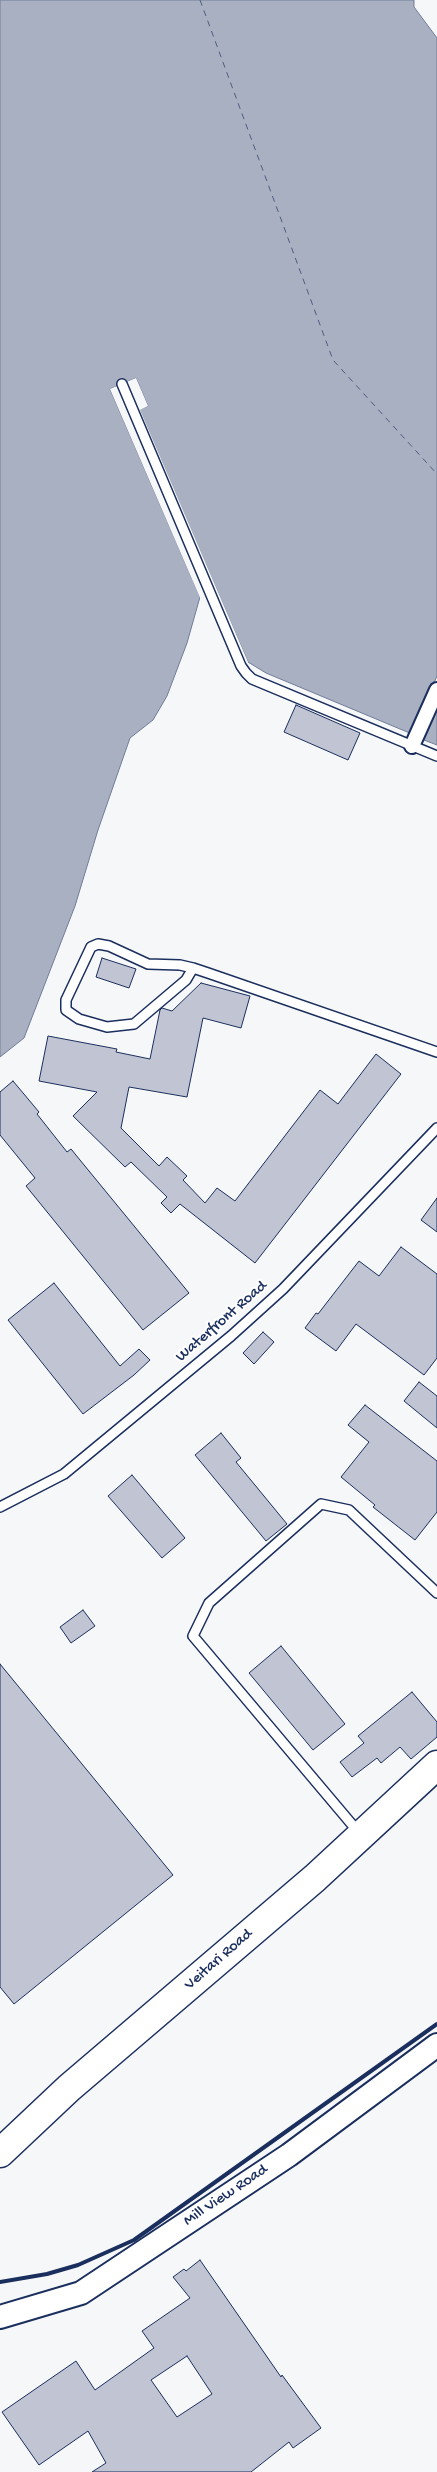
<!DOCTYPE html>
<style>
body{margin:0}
canvas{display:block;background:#f6f7f9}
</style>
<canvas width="437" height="2472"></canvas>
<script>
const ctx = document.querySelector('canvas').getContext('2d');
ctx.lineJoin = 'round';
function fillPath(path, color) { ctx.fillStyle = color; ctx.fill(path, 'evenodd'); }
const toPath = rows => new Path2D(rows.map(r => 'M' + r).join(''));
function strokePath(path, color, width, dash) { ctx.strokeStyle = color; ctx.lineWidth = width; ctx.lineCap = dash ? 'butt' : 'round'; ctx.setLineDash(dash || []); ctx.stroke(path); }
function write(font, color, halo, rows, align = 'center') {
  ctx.font = font + ' "Gochi Hand",sans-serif'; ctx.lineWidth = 4; ctx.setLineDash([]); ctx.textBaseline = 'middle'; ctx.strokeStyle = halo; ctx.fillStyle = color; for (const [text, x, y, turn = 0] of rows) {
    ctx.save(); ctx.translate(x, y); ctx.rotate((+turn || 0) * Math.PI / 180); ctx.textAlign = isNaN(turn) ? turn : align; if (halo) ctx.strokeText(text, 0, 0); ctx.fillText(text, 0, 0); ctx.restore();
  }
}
const water = toPath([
 [0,0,414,0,414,7,437,38,437,676,412,734,266,673,248,662,139,410,148,406,136,378,110,389,200,597,187,643,167,696,153,720,130,738,98,830,75,906,24,1038,0,1057,0,0],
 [437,710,437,745,424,740,437,710]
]);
fillPath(water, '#a9b0c1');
strokePath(water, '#707c99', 1);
fillPath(toPath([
 [136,378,148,406,140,410,248,662,246,663,137,409,145,405,135,381,113,391,202,596,201,600,110,389]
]), '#f6f7f9');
strokePath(toPath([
 [200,0,333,360,437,474]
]), '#4d5c81', 1, [6, 5]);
const building = toPath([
 [296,705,360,733,348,760,284,732,296,705],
 [102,958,136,969,129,988,96,977,102,958],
 [201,983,250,996,241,1028,203,1018,187,1097,129,1087,121,1128,159,1166,167,1157,187,1176,183,1180,205,1203,217,1188,235,1201,320,1090,338,1104,376,1054,401,1074,255,1263,180,1204,171,1213,161,1203,167,1197,131,1162,125,1167,73,1116,97,1092,39,1081,48,1036,117,1049,116,1052,150,1059,160,1010,162,1008,172,1011,201,983],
 [13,1081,39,1112,37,1114,67,1152,71,1149,189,1293,143,1330,26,1186,35,1178,0,1135,0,1092,13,1081],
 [437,1198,437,1232,421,1220,437,1198],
 [401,1247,437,1274,437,1358,424,1375,356,1324,336,1351,305,1328,316,1313,318,1314,359,1261,379,1276,401,1247],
 [54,1283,120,1366,139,1349,150,1360,134,1375,83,1414,8,1320,54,1283],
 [263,1332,274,1342,254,1364,243,1353,263,1332],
 [419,1382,437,1396,437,1428,404,1401,419,1382],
 [365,1405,437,1461,437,1512,415,1540,373,1507,375,1505,341,1477,369,1442,348,1425,365,1405],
 [221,1433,241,1458,236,1462,287,1524,266,1541,195,1455,221,1433],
 [132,1475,185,1538,162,1558,108,1496,132,1475],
 [83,1610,95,1626,71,1643,60,1627,83,1610],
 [281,1646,345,1724,313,1750,249,1673,281,1646],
 [0,1664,173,1875,14,2004,0,1987,0,1664],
 [412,1692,437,1722,437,1737,411,1759,400,1747,381,1763,377,1758,352,1777,340,1762,364,1743,358,1736,412,1692],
 [200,2260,281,2377,282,2375,321,2428,293,2448,289,2442,251,2472,92,2472,106,2463,88,2431,39,2465,2,2412,76,2361,95,2390,154,2348,142,2331,190,2298,173,2277,184,2269,186,2271,200,2260],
 [187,2356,212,2394,177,2417,151,2380,187,2356]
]);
fillPath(building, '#c0c4d3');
strokePath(building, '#1b2f5e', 1);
const service = toPath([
 [122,384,241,666,246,673,252,679,437,756],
 [193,968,186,980,134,1024,107,1027,79,1019,66,1010,66,1000,91,947,98,944,109,946,148,964,180,965,193,968,208,973,437,1052],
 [0,1507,64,1474,231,1336,283,1289,437,1128],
 [360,1834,193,1636,209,1603,321,1504,349,1510,437,1593]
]);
const pedestrian = toPath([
 [412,746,437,690]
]);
const tertiary = toPath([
 [0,2317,81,2293,289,2155,437,2045]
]);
const primary = toPath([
 [0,2153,69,2088,315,1878,437,1765]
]);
strokePath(service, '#1b2f5e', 12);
strokePath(pedestrian, '#1b2f5e', 18);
strokePath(tertiary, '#1b2f5e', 26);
strokePath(primary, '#1b2f5e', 31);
strokePath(service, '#fff', 9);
strokePath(pedestrian, '#fff', 14);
strokePath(tertiary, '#fff', 22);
strokePath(primary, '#fff', 28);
strokePath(toPath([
 [0,2282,47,2274,78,2265,134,2240,437,2024]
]), '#1b2f5e', 4);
write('16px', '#1b2f5e', '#fff', [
 ["Waterfront Road",222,1322,-41],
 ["Veitari Road",219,1960,-41],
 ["Mill View Road",226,2196,-34]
]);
</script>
